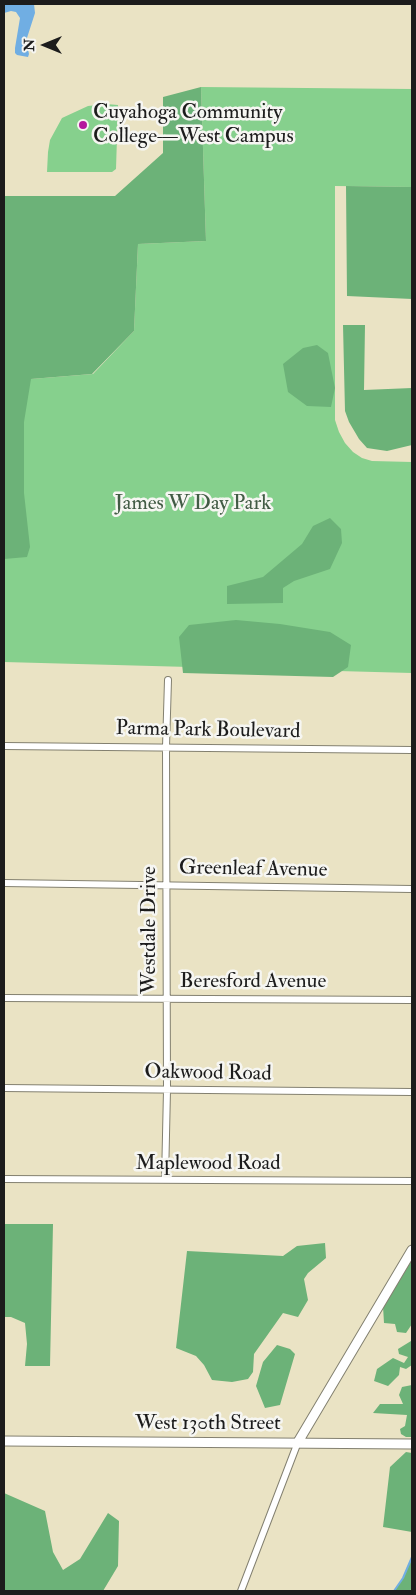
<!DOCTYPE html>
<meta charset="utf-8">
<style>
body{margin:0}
#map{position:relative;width:416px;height:1595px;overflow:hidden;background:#eae3c4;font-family:"IM FELL Double Pica",serif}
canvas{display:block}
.frame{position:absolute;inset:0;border:5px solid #1c1c1c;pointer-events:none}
.north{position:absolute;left:20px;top:20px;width:50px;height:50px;-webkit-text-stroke:4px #f6f6f2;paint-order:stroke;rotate:270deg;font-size:14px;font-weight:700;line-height:20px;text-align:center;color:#1c1c1c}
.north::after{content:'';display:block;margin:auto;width:18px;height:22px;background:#1c1c1c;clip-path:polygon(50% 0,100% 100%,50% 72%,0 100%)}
</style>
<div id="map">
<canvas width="416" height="1595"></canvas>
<div class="frame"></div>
<div class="north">N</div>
</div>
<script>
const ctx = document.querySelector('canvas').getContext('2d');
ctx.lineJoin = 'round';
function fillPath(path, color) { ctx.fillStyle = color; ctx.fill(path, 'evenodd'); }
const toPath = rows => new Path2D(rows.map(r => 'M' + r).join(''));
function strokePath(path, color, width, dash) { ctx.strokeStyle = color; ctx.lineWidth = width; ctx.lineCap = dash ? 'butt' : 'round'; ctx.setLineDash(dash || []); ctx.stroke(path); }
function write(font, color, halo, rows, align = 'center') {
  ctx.font = font + ' "IM FELL Double Pica",serif'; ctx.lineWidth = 5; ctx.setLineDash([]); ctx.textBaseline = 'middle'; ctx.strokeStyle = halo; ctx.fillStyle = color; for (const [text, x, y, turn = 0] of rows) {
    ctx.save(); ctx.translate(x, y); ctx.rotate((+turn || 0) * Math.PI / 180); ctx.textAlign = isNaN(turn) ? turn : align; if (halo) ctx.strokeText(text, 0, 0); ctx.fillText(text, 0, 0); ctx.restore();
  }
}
fillPath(toPath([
 [201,87,412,89,412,187,335,186,335,420,339,432,345,443,353,452,362,458,372,461,412,462,412,673,4,662,4,389,31,379,93,374,134,331,138,244,206,241],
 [106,104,118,105,116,169,112,172,47,172,48,152,50,140,62,118,88,106]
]), '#86d08d');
fillPath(toPath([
 [201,87,206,241,138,244,134,331,92,374,31,379,24,422,24,493,30,547,27,557,4,559,4,196,115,196,163,153,163,97],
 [346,186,412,187,412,299,347,296],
 [343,325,365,325,364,390,412,388,412,445,387,451,367,448,359,439,349,422,345,411],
 [317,345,328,353,335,388,331,407,307,406,288,392,283,364,303,348],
 [330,518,341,529,342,543,330,569,294,581,283,588,283,603,227,604,227,586,263,577,302,544,313,526],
 [236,620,280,624,330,632,351,645,348,667,333,677,183,673,179,637,189,625],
 [4,1224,53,1224,50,1366,25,1366,27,1344,25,1323,11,1317,4,1317],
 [325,1243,326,1258,308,1273,304,1279,308,1300,298,1317,283,1313,254,1354,253,1372,248,1379,232,1382,212,1380,204,1365,196,1356,176,1348,187,1251,283,1256,297,1246],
 [412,1260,412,1324,406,1333,397,1332,395,1324,384,1323,383,1306],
 [411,1341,412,1341,412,1365,406,1369,400,1367,399,1375,388,1386,374,1381,377,1369,393,1358,404,1363,408,1357,399,1354,398,1349],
 [277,1345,290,1349,295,1354,280,1405,265,1408,256,1386,263,1362],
 [412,1385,412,1437,406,1437,401,1434,400,1429,405,1426,407,1415,373,1413,380,1404,403,1404,399,1395,402,1387],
 [406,1452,412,1453,412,1532,383,1527,390,1467],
 [4,1493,45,1511,53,1552,63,1570,80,1559,108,1513,119,1521,118,1566,103,1591,4,1591],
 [412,1557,412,1588,410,1591,394,1591,403,1578]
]), '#6cb278');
fillPath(toPath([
 [34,4,35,13,26,41,29,54,28,57,17,55,15,53,15,48,20,18,16,12,11,11,4,13,4,5]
]), '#70aee3');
strokePath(toPath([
 [394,1591,403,1578,412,1557]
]), '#70aee3', 2);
const street = toPath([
 [4,746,412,750],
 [4,883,412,889],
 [4,998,412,1000],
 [4,1088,412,1092],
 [4,1179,412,1181],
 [165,1180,167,1090,166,747,168,680],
 [241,1591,298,1442]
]);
const secondary = toPath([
 [4,1441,412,1444],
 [298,1442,412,1250]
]);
strokePath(street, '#838070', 8);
strokePath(secondary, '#838070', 11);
strokePath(street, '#fff', 6);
strokePath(secondary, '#fff', 9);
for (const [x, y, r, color] of [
 [83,125,5,"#b5179e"]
]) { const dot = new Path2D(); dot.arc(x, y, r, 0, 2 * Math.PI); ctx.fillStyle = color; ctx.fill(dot); strokePath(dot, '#f6f6f2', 2); }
write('21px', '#1c1c1c', '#f6f6f2', [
 ["Cuyahoga Community",93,113],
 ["College—West Campus",93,137]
], 'left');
write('21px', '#415b44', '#f6f6f2', [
 ["James W Day Park",193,504]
]);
write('21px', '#1c1c1c', '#f6f6f2', [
 ["Parma Park Boulevard",208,731,1],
 ["Greenleaf Avenue",253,870,1],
 ["Westdale Drive",150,930,-90],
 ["Beresford Avenue",253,982],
 ["Oakwood Road",208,1074,1],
 ["Maplewood Road",208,1164],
 ["West 130th Street",208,1424]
]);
</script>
